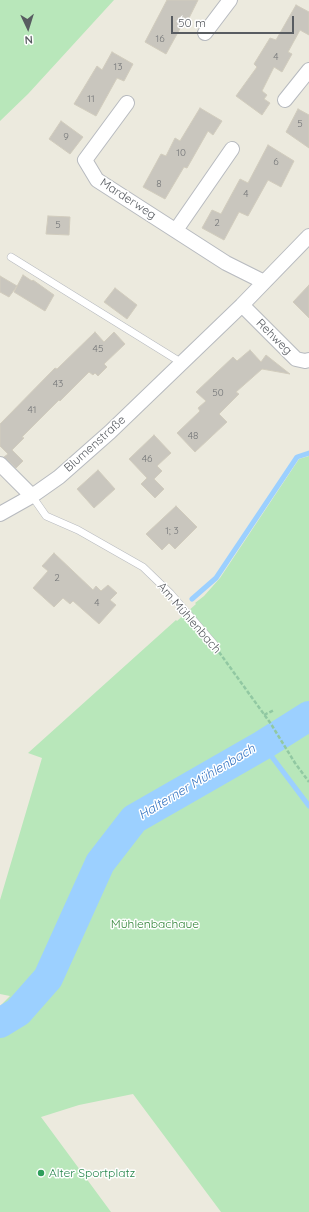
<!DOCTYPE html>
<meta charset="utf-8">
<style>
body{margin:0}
#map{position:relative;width:309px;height:1212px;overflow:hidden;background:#eceade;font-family:Quicksand,sans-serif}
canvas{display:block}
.north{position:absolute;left:8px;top:8px;width:40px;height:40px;-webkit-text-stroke:3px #fff;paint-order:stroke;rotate:176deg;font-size:11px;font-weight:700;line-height:16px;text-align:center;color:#585c61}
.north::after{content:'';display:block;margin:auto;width:14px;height:18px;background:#585c61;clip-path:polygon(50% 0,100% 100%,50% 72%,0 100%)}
.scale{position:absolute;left:171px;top:16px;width:123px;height:18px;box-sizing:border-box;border:2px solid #585c61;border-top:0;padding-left:5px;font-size:12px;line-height:14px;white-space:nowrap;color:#585c61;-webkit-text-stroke:3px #fff;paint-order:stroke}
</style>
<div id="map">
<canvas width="309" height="1212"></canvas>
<div class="north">N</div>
<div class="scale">50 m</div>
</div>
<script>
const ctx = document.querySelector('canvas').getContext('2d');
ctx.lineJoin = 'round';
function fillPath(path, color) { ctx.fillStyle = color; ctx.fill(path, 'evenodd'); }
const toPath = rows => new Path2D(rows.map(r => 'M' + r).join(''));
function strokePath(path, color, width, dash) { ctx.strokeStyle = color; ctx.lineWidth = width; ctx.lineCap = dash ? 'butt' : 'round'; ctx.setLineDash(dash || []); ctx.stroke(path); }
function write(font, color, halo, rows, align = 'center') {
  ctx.font = font + ' Quicksand,sans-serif'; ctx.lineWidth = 3; ctx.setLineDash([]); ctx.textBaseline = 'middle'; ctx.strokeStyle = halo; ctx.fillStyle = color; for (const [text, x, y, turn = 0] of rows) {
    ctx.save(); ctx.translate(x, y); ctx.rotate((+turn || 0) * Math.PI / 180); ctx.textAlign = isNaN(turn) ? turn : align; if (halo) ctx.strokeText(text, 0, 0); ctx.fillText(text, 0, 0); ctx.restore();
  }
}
fillPath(toPath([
 [0,0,114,0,28,94,0,121],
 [309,456,309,1212,221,1212,133,1094,79,1105,41,1117,111,1212,0,1212,0,1006,10,996,0,994,0,900,42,758,28,753,176,620,177,621,196,604,195,603,204,596,220,578,299,459]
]), '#b8e7ba');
strokePath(toPath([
 [192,599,216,578,297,457,309,453],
 [263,745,309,806]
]), '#9cd0ff', 5);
strokePath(toPath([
 [0,1023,18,1012,48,978,100,863,134,819,263,745,309,716]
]), '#9cd0ff', 30);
const building = toPath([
 [167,0,198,0,185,26,182,25,166,54,145,42,167,0],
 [296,5,309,12,309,35,300,30,288,52,292,54,282,72,274,67,262,91,267,95,264,99,270,103,262,115,236,96,257,67,254,64,270,38,276,40,296,5],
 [112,52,133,64,124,81,117,78,96,116,74,104,97,66,102,70,112,52],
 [200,108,222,121,213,135,208,131,187,168,184,167,165,199,143,187,161,154,166,156,175,138,180,141,200,108],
 [298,109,309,115,309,148,286,132,298,109],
 [61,121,83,137,70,154,49,139,61,121],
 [268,145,294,161,281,187,268,180,248,216,239,212,224,240,202,228,212,210,221,214,240,179,248,183,268,145],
 [48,216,70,217,69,235,46,234,48,216],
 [23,275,32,281,33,280,54,295,45,311,14,292,23,275],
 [0,276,17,286,9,297,0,292,0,276],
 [309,285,309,318,293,302,309,285],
 [115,288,137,305,127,319,104,302,115,288],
 [95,332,104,342,114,332,125,344,104,364,107,367,98,376,95,373,93,375,89,372,60,401,59,400,22,437,24,438,12,450,23,461,16,468,4,457,8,454,0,446,0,424,55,368,57,369,95,332],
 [250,350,261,362,266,355,290,374,262,369,236,392,239,394,219,414,227,422,195,452,177,433,200,411,198,408,206,401,196,392,233,357,237,361,250,350],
 [154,435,171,453,157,466,162,471,154,479,164,489,155,498,141,484,147,478,129,459,154,435],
 [98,470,115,489,94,508,77,489,98,470],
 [176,506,197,527,175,549,169,543,162,550,146,534,176,506],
 [54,553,93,590,96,586,101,591,108,585,117,593,110,600,116,605,99,624,73,601,70,604,63,598,54,607,33,588,48,571,42,566,54,553]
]);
fillPath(building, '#c9c6be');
strokePath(building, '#d1ccbd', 1);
const lane = toPath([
 [11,257,182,363],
 [32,496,46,516,78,530,143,567,171,594,214,644]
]);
const street = toPath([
 [205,33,230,0],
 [285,100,309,70],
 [127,103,85,160,97,180,226,263,264,282],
 [176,230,232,149],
 [242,305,296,359,305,361,309,360],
 [0,464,32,496],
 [0,514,32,496,59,477,110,432,242,305,309,236]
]);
strokePath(lane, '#b7babf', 8);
strokePath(street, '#b7babf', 16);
strokePath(toPath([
 [219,652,271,724,295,763,309,782],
 [264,715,274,710]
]), '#91c8a2', 2.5, [4, 2]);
strokePath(lane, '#fff', 7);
strokePath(street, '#fff', 14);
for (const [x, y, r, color] of [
 [41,1173,4,"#2e9e5b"]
]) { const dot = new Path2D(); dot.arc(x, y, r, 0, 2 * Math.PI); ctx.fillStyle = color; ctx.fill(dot); strokePath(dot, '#fff', 1.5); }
write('10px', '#747678', null, [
 ["16",160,39],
 ["4",276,57],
 ["13",118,67],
 ["11",91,99],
 ["5",300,124],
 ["9",66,137],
 ["10",181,153],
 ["6",276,162],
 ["8",159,184],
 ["4",246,194],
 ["2",217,223],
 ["5",58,225],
 ["45",98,349],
 ["43",58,384],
 ["50",218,393],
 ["41",32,410],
 ["48",193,436],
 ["46",147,459],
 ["1; 3",172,531],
 ["2",57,578],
 ["4",97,603]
]);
write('12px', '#585c61', '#fff', [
 ["Marderweg",128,199,33],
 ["Rehweg",274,337,45],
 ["Blumenstraße",95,444,-42],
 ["Am Mühlenbach",189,618,49]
]);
write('12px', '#2e8334', '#fff', [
 ["Mühlenbachaue",155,924]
]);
write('12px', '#27864d', '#fff', [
 ["Alter Sportplatz",49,1173]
], 'left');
write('italic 13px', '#3474c1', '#fff', [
 ["Halterner Mühlenbach",197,782,-31]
]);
</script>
